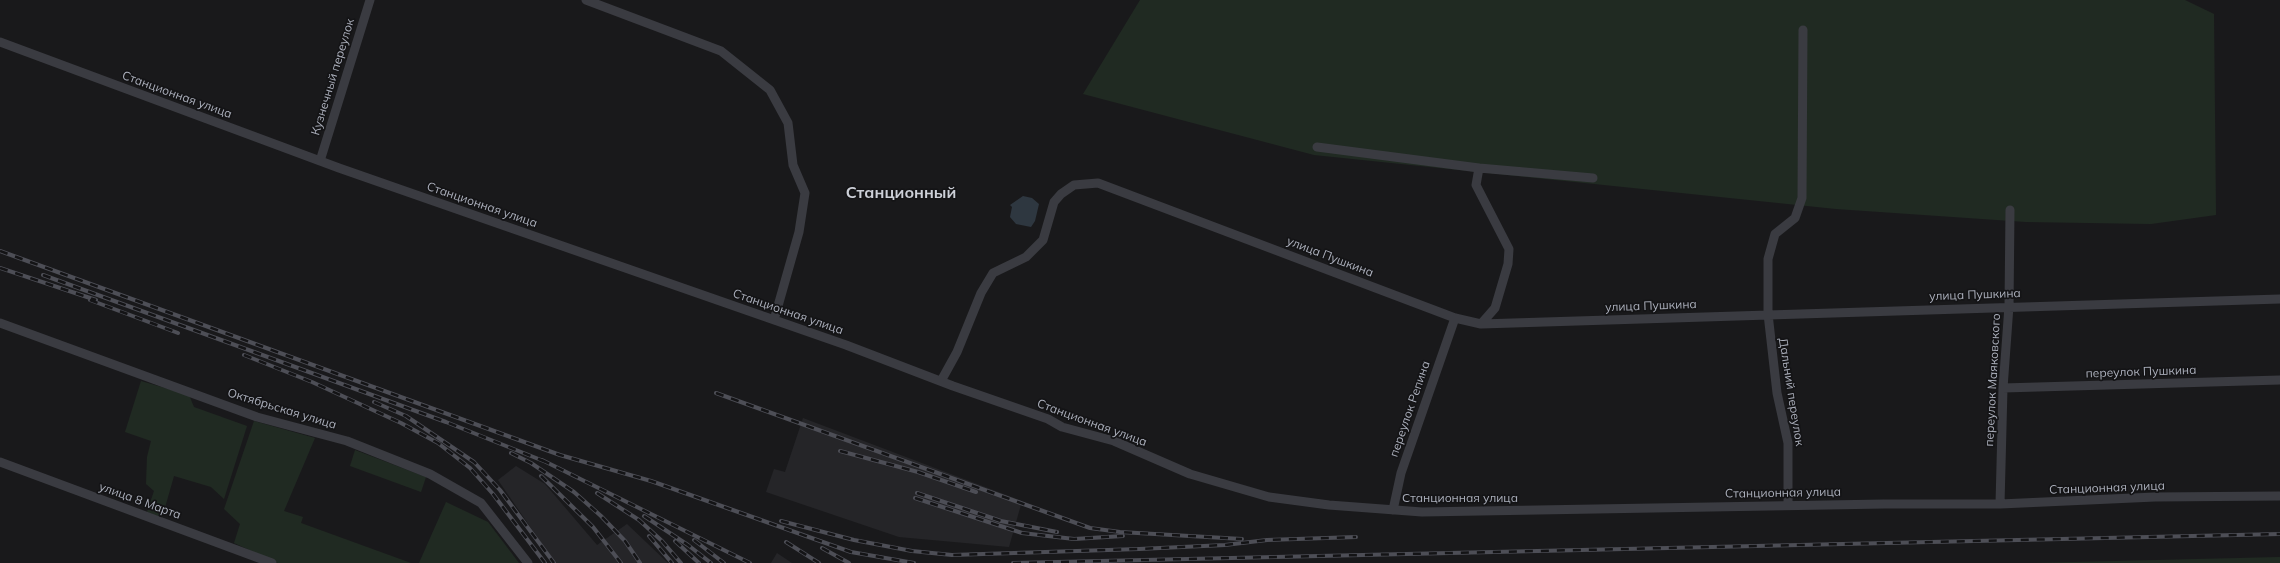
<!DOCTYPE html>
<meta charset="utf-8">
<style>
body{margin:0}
canvas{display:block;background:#19191b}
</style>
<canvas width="2280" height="563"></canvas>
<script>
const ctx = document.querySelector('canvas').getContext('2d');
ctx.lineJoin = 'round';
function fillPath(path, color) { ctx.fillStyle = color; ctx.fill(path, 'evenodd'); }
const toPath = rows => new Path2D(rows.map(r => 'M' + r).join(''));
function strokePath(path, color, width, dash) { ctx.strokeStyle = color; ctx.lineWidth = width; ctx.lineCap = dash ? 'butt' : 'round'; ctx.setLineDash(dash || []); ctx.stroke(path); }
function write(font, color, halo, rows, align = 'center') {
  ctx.font = font + ' Mulish,sans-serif'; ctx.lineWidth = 3.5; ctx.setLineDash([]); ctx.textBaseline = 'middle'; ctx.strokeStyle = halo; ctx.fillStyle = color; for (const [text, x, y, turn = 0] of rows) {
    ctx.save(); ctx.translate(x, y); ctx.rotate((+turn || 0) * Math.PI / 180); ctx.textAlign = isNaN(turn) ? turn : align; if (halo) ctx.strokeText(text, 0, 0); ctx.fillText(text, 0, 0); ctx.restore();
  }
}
fillPath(toPath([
 [803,418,1022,501,1009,547,899,537,766,492,774,469,785,472],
 [516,466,545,484,597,545,627,524,668,563,555,563,498,480],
 [777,553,792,563,771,563]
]), '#252528');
fillPath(toPath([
 [1140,0,2185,0,2214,14,2216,215,2151,224,2026,222,1836,209,1314,155,1083,94],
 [141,381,189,395,194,407,247,426,224,499,211,487,174,476,162,518,147,512,154,491,146,484,147,457,151,441,125,432],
 [254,421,315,438,284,511,303,517,301,523,411,563,278,563,234,543,240,524,224,509],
 [355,450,426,477,421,492,350,466],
 [446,502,488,522,519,563,419,563],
 [2280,557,2280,563,2032,563]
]), '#202a22');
fillPath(toPath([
 [1023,196,1032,198,1039,204,1035,221,1031,227,1016,224,1010,217,1012,207,1010,205]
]), '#2e3740');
strokePath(toPath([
 [586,0,721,51,770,90,788,123,793,165,805,193,799,232,774,320],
 [0,42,339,168,846,345,953,386,1048,419,1062,427,1114,441,1190,474,1269,497,1329,505,1422,512,1884,504,2000,504,2155,497,2280,496],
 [1317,147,1479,168,1593,178],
 [320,161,370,0],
 [1479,168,1476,185,1509,249,1508,264,1495,308,1481,324],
 [0,323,257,417,347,441,430,474,481,503,528,563],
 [941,381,957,352,981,293,993,273,1026,257,1043,240,1054,202,1061,194,1074,185,1098,183,1455,318,1481,324,2280,299],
 [2003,388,2280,380],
 [0,462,272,563],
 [2000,504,2003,388,2009,306,2010,210],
 [1788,505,1788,443,1777,393,1768,314,1768,259,1775,234,1795,218,1802,198,1803,30],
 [1393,510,1401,473,1455,318]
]), '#3a3b41', 9);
const rail = toPath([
 [0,251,560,455,651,481,851,552,914,563],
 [0,268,96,300],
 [43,275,446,422,546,462],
 [90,300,178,333],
 [244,355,312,382,401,423,438,443,470,468,493,494,545,563],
 [716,393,1090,528,1120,532,1242,539],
 [374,402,406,416,474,462,500,490,554,563],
 [840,451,918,472,976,492],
 [511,453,531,463,574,492,601,516,625,541,640,563],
 [542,460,750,563],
 [541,476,593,527,621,563],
 [597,493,639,520,662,541,681,563],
 [917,493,1001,521,1057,532],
 [915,498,1022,533,1074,539,1123,536],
 [644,516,688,545,711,563],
 [781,521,854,540,912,551,952,555,1139,549,1225,545,1267,540,1356,537],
 [649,536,672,563],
 [694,540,724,563],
 [675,541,699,563],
 [786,542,819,563],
 [822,548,849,563],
 [1013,563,2280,534]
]);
strokePath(rail, '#4d4e56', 4);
strokePath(rail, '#141416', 2.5, [8]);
write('12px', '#abafbb', '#141416', [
 ["Кузнечный переулок",333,77,-73],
 ["Станционная улица",177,95,20],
 ["Станционная улица",482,205,19],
 ["улица Пушкина",1330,257,21],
 ["улица Пушкина",1975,295,-2],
 ["улица Пушкина",1651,306,-2],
 ["Станционная улица",788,312,19],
 ["переулок Пушкина",2141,372,-2],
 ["переулок Маяковского",1993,380,-87],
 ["Дальний переулок",1791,392,81],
 ["Октябрьская улица",282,409,17],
 ["переулок Репина",1410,409,-71],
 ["Станционная улица",1092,423,20],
 ["Станционная улица",2107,488,-2],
 ["Станционная улица",1783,493,-1],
 ["Станционная улица",1460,498],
 ["улица 8 Марта",140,501,20]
]);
write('bold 16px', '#cccfd7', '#141416', [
 ["Станционный",901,193]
]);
</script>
